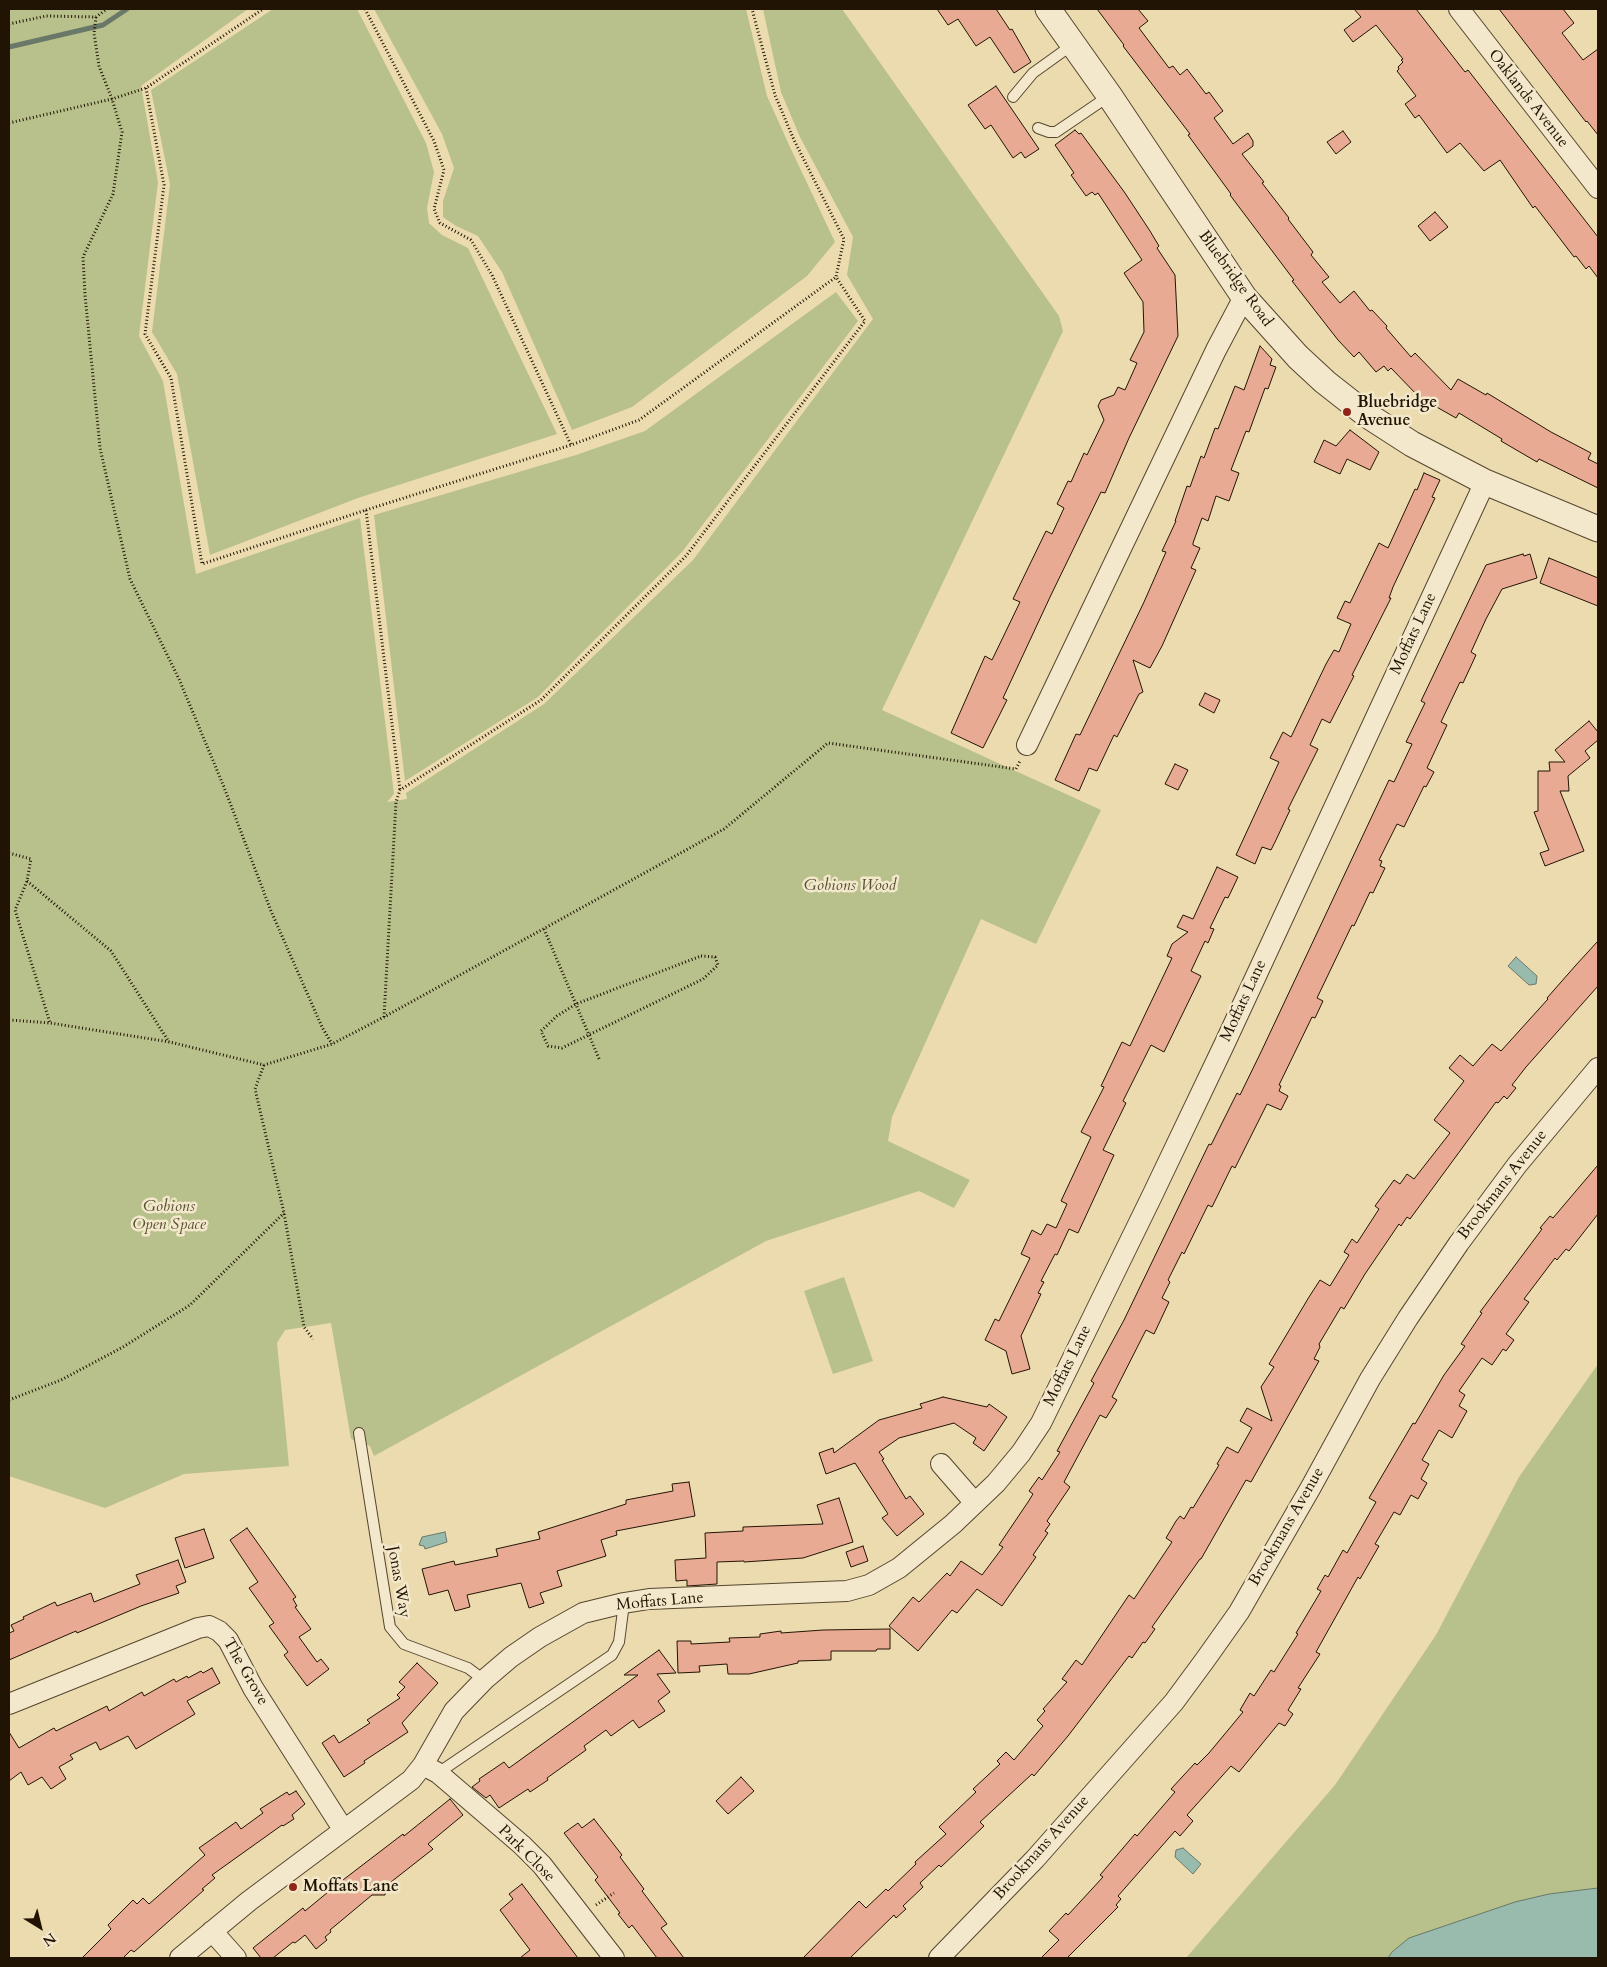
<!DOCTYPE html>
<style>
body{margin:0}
#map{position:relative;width:1607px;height:1967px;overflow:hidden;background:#ecdbaf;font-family:Cardo,serif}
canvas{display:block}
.frame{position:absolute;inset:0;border:10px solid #221404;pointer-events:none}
.north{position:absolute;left:15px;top:1902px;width:50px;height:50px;-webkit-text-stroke:4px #f3e8cb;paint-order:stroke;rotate:144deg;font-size:14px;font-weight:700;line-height:20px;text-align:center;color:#221404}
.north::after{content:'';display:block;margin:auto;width:18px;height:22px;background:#221404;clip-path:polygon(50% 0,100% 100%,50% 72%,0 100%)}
</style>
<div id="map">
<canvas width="1607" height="1967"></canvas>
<div class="frame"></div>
<div class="north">N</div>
</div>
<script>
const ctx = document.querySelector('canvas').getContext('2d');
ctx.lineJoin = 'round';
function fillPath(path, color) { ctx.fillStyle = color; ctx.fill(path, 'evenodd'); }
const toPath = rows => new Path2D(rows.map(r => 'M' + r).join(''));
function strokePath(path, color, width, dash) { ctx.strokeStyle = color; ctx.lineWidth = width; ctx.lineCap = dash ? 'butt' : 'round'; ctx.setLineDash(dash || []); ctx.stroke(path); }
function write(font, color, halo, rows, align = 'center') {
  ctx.font = font + ' Cardo,serif'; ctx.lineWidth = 5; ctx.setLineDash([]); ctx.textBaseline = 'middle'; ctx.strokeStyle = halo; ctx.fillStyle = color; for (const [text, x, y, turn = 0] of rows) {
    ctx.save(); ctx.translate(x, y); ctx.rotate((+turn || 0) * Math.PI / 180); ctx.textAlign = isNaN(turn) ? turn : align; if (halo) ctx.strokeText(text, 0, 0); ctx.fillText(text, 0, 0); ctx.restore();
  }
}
fillPath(toPath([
 [9,9,248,9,141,86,158,182,139,336,163,381,196,574,360,518,394,794,387,802,407,799,406,793,544,704,693,560,873,319,847,275,853,237,800,137,781,92,763,9,842,9,1059,316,1063,331,882,710,1101,810,1036,944,981,919,892,1117,888,1141,970,1180,954,1208,919,1191,766,1241,374,1456,370,1446,351,1439,331,1323,285,1330,277,1343,289,1466,184,1474,105,1508,9,1476],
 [273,9,357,9,426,143,434,172,427,208,429,223,442,235,468,248,557,434,358,498,210,555,177,374,152,332,170,184,151,90],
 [374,9,746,9,767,96,789,145,835,242,807,276,632,407,572,430,502,272,478,236,456,226,443,217,443,201,454,168,442,134],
 [836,292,858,321,682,552,538,697,405,781,374,515,576,455,645,431],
 [844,1277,873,1361,833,1374,804,1291],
 [1598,1364,1598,1958,1186,1958,1335,1785,1436,1635,1519,1477]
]), '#b8c08b');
const water = toPath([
 [1516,957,1537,976,1536,984,1529,985,1508,966,1516,957],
 [445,1532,447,1542,425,1549,424,1546,419,1545,422,1537,445,1532],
 [1183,1848,1201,1864,1193,1874,1175,1857,1176,1850,1183,1848],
 [1598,1888,1598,1958,1388,1958,1392,1952,1409,1938,1515,1902,1549,1894,1598,1888]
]);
fillPath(water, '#99bbad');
strokePath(water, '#697869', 1);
strokePath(toPath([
 [9,47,103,25,127,9]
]), '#697869', 5);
const building = toPath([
 [937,9,996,9,1010,30,1012,29,1031,62,1014,73,990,37,976,46,958,19,948,25,937,9],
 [1097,9,1138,9,1148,21,1139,28,1169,68,1173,66,1180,75,1187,69,1206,94,1209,92,1223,111,1214,118,1233,144,1248,133,1253,141,1253,146,1242,154,1264,182,1262,183,1289,218,1288,219,1313,252,1311,255,1329,277,1322,282,1340,303,1354,291,1370,311,1372,310,1387,326,1386,328,1411,357,1415,353,1451,390,1458,379,1486,395,1487,393,1551,432,1591,453,1588,459,1598,464,1598,488,1539,459,1537,462,1501,441,1502,439,1459,413,1456,418,1419,397,1391,368,1388,371,1384,366,1376,372,1359,352,1354,357,1338,340,1292,281,1294,280,1230,195,1231,194,1188,135,1190,134,1123,46,1124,45,1097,9],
 [1354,9,1416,9,1465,72,1468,70,1598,237,1598,278,1589,266,1586,269,1576,256,1574,257,1535,206,1533,208,1500,160,1484,171,1460,143,1447,153,1419,115,1415,118,1405,104,1416,96,1397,71,1399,69,1398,67,1403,62,1401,60,1403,59,1376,25,1353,42,1344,30,1361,17,1354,9],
 [1499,9,1563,9,1574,23,1562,33,1583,60,1598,49,1598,135,1587,121,1586,122,1499,9],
 [996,86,1039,149,1025,158,1021,152,1013,158,991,125,985,129,968,105,996,86],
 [1075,130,1079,134,1081,133,1125,193,1150,231,1159,246,1157,248,1175,275,1178,336,1129,438,1105,493,1101,492,1051,595,1003,698,1007,700,983,748,951,733,985,656,992,660,1020,602,1013,599,1046,531,1052,534,1064,508,1057,504,1068,481,1071,482,1084,453,1087,455,1104,420,1098,406,1101,400,1114,395,1118,387,1125,390,1137,363,1130,360,1144,332,1143,302,1124,273,1142,260,1098,193,1095,195,1092,192,1086,196,1071,175,1074,173,1055,145,1075,130],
 [1343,131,1351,142,1336,154,1327,142,1343,131],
 [1435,212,1448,227,1430,241,1418,226,1435,212],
 [1260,346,1272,359,1270,365,1276,367,1268,389,1265,388,1249,432,1246,431,1231,470,1239,473,1229,501,1216,496,1208,521,1202,518,1193,543,1193,545,1200,548,1191,568,1196,570,1162,646,1150,668,1133,660,1143,692,1139,694,1117,737,1114,735,1097,771,1089,768,1079,791,1055,780,1076,734,1080,735,1144,602,1166,552,1162,551,1176,521,1175,521,1187,486,1190,487,1201,456,1204,458,1215,428,1218,429,1235,386,1244,390,1260,346],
 [1350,430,1379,452,1370,470,1347,459,1340,474,1314,462,1324,440,1336,446,1350,430],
 [1424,473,1440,480,1432,497,1435,498,1393,587,1389,598,1391,598,1352,675,1354,676,1330,723,1322,719,1310,745,1318,749,1288,809,1290,810,1276,840,1271,850,1262,847,1255,864,1236,855,1279,762,1270,758,1283,732,1291,737,1326,664,1334,650,1339,652,1351,624,1337,618,1345,601,1350,603,1379,543,1388,548,1415,489,1417,490,1424,473],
 [1523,554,1524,556,1530,554,1537,578,1502,589,1486,619,1471,652,1476,655,1463,683,1460,682,1441,722,1447,725,1427,768,1434,772,1426,787,1424,786,1404,827,1397,824,1379,860,1382,861,1380,866,1385,868,1373,893,1370,892,1354,926,1352,925,1317,998,1323,1001,1315,1018,1312,1017,1279,1085,1281,1086,1279,1091,1288,1096,1281,1110,1267,1104,1235,1168,1232,1166,1212,1207,1208,1205,1184,1254,1182,1252,1168,1280,1170,1282,1162,1298,1169,1302,1154,1334,1146,1330,1112,1397,1117,1400,1106,1418,1100,1415,1064,1482,1070,1487,1047,1521,1050,1524,1045,1531,1048,1533,1033,1555,1036,1557,1002,1606,977,1589,957,1613,952,1610,918,1651,889,1626,913,1597,919,1602,947,1573,950,1576,961,1561,982,1575,1003,1547,999,1545,1028,1502,1033,1494,1029,1491,1039,1477,1042,1480,1060,1452,1057,1451,1094,1383,1091,1381,1124,1320,1209,1144,1211,1145,1237,1093,1240,1095,1261,1052,1389,780,1394,782,1412,744,1406,742,1425,703,1421,701,1486,565,1523,554],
 [1549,558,1598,578,1598,606,1540,583,1549,558],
 [1205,693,1220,700,1214,713,1199,705,1205,693],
 [1589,721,1598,732,1598,740,1585,751,1590,758,1568,776,1569,791,1560,791,1584,851,1545,866,1540,853,1549,850,1534,812,1538,811,1538,771,1550,771,1549,762,1565,762,1555,750,1589,721],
 [1175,764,1188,770,1178,790,1165,784,1175,764],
 [1217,867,1238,877,1228,898,1225,897,1210,928,1214,929,1208,943,1205,941,1191,971,1201,976,1164,1052,1151,1045,1123,1101,1126,1103,1103,1150,1114,1155,1078,1233,1069,1229,1057,1255,1055,1254,1041,1281,1044,1282,1038,1293,1041,1294,1021,1336,1030,1369,1012,1374,1006,1351,985,1340,995,1319,999,1321,1030,1258,1021,1254,1032,1230,1041,1235,1047,1224,1056,1228,1067,1204,1061,1201,1091,1137,1081,1132,1104,1087,1101,1086,1122,1042,1130,1046,1172,958,1167,956,1172,944,1188,932,1177,927,1183,915,1193,919,1217,867],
 [1598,941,1598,986,1526,1067,1512,1085,1516,1088,1507,1099,1504,1096,1498,1103,1496,1102,1410,1219,1407,1217,1401,1226,1399,1224,1365,1274,1344,1309,1341,1307,1319,1344,1320,1347,1314,1359,1319,1361,1251,1482,1246,1480,1201,1559,1200,1559,1152,1627,1155,1629,1145,1643,1143,1642,1132,1658,1129,1656,1068,1736,1034,1776,1032,1774,980,1822,984,1826,941,1867,939,1865,920,1883,923,1887,903,1906,906,1909,896,1918,894,1915,850,1958,803,1958,859,1901,866,1908,886,1889,888,1891,916,1864,915,1862,946,1834,939,1827,976,1792,973,1789,1000,1764,997,1761,1006,1752,1014,1760,1043,1726,1037,1720,1045,1711,1043,1709,1067,1682,1062,1679,1076,1660,1082,1665,1129,1595,1134,1599,1172,1542,1166,1538,1176,1521,1180,1516,1184,1519,1191,1507,1193,1508,1219,1465,1217,1464,1227,1447,1238,1453,1252,1428,1240,1421,1247,1408,1272,1421,1261,1387,1274,1367,1269,1364,1309,1297,1320,1280,1330,1286,1349,1255,1344,1252,1352,1239,1357,1243,1379,1209,1375,1206,1394,1180,1400,1184,1407,1174,1414,1179,1450,1133,1434,1120,1464,1081,1449,1068,1460,1055,1473,1066,1492,1044,1501,1051,1548,999,1547,998,1576,965,1598,941],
 [1598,1165,1598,1214,1569,1251,1566,1249,1557,1260,1555,1258,1524,1299,1529,1302,1506,1334,1514,1340,1506,1351,1503,1349,1492,1365,1482,1358,1459,1391,1465,1395,1459,1406,1467,1411,1452,1438,1439,1430,1422,1460,1429,1464,1421,1479,1427,1483,1418,1499,1411,1495,1400,1515,1394,1512,1375,1544,1379,1546,1360,1579,1358,1577,1316,1652,1320,1654,1298,1688,1301,1689,1288,1710,1293,1714,1285,1726,1279,1723,1239,1772,1231,1766,1187,1815,1193,1821,1180,1836,1175,1831,1118,1896,1121,1899,1116,1905,1118,1907,1067,1958,1041,1958,1059,1940,1049,1931,1066,1913,1068,1915,1103,1877,1100,1875,1135,1834,1137,1836,1175,1792,1171,1789,1195,1763,1197,1765,1209,1753,1243,1712,1240,1710,1250,1693,1254,1696,1271,1670,1274,1672,1298,1634,1296,1633,1321,1591,1317,1589,1325,1575,1328,1577,1343,1550,1347,1553,1376,1502,1369,1498,1413,1423,1415,1424,1444,1375,1465,1346,1461,1344,1482,1313,1480,1312,1542,1229,1540,1228,1550,1216,1553,1218,1598,1165],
 [943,1397,987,1407,989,1404,1007,1417,984,1451,973,1443,976,1438,954,1423,899,1438,879,1452,884,1459,882,1460,906,1499,910,1496,924,1514,897,1536,882,1518,888,1514,855,1463,826,1474,819,1453,833,1448,834,1453,879,1420,922,1408,920,1404,943,1397],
 [689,1482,695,1516,616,1531,617,1535,601,1540,606,1556,557,1571,562,1586,540,1593,544,1603,529,1608,521,1583,467,1595,470,1607,455,1611,448,1590,429,1595,422,1569,454,1561,455,1565,498,1556,496,1549,540,1539,538,1532,626,1504,626,1500,673,1491,672,1484,689,1482],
 [839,1498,853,1542,803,1558,744,1562,744,1561,717,1562,717,1584,687,1586,687,1580,676,1581,675,1560,706,1558,705,1533,743,1531,743,1527,823,1524,817,1505,839,1498],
 [247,1528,296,1597,293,1599,297,1606,295,1607,311,1629,299,1637,317,1662,321,1659,329,1669,307,1686,284,1655,288,1652,269,1626,274,1623,249,1588,258,1582,230,1540,247,1528],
 [204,1529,214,1558,185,1568,175,1538,204,1529],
 [863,1546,868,1561,851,1567,846,1552,863,1546],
 [178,1560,186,1582,176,1586,179,1593,141,1606,77,1633,76,1631,9,1660,9,1633,14,1631,11,1625,24,1619,23,1617,55,1602,57,1606,91,1593,94,1602,140,1584,136,1575,178,1560],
 [890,1629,890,1649,877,1649,876,1651,831,1651,831,1660,798,1661,798,1663,749,1674,728,1674,727,1664,699,1666,700,1672,678,1673,677,1641,691,1641,691,1644,730,1642,729,1638,760,1637,760,1634,781,1631,781,1633,823,1630,890,1629],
 [659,1650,676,1673,657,1674,670,1692,658,1701,665,1711,639,1728,633,1720,611,1736,606,1730,584,1746,586,1750,547,1778,548,1780,530,1792,528,1789,499,1808,490,1795,486,1798,472,1787,480,1781,479,1779,504,1762,509,1768,638,1675,624,1675,659,1650],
 [417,1663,438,1683,402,1723,408,1732,364,1761,365,1763,344,1777,322,1743,334,1735,339,1743,370,1723,367,1720,400,1698,397,1695,405,1687,399,1682,417,1663],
 [212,1668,220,1683,187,1701,195,1714,136,1749,128,1736,100,1750,96,1742,70,1755,73,1759,59,1767,66,1779,51,1789,42,1777,28,1785,21,1772,9,1781,9,1732,19,1748,54,1728,56,1731,107,1706,109,1711,142,1692,144,1696,174,1679,176,1682,187,1676,188,1678,201,1671,203,1673,212,1668],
 [741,1777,754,1791,728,1814,716,1801,741,1777],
 [296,1791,305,1804,292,1815,294,1819,283,1826,282,1825,212,1875,215,1878,202,1889,204,1890,134,1952,131,1950,123,1958,82,1958,111,1929,108,1925,133,1900,137,1904,143,1898,149,1904,205,1855,199,1848,236,1822,241,1829,263,1813,260,1809,287,1792,289,1795,296,1791],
 [450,1799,463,1815,428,1844,433,1849,391,1882,392,1884,386,1888,385,1895,372,1895,330,1930,331,1932,325,1937,327,1940,316,1949,305,1935,295,1943,293,1942,273,1958,261,1958,253,1948,303,1908,305,1911,339,1883,403,1834,404,1836,450,1799],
 [594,1819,622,1855,620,1857,644,1889,642,1891,667,1924,661,1928,684,1958,657,1958,632,1925,629,1928,618,1914,620,1913,595,1880,598,1877,564,1833,578,1823,582,1828,594,1819],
 [522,1884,547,1917,578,1958,520,1958,530,1950,500,1910,513,1899,509,1894,522,1884]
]);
fillPath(building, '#e8aa93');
strokePath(building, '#221404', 1);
const service = toPath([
 [1013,97,1033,73,1072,45],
 [1038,128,1049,132,1056,132,1109,96],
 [359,1433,390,1627,404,1644,468,1668,484,1680],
 [438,1773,612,1655,619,1642,624,1603]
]);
const minor = toPath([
 [1459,9,1598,188],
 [1027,745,1216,350,1244,297],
 [941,1464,975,1503],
 [9,1704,198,1628,209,1626,219,1631,228,1640,253,1688,343,1829],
 [423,1765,438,1773,522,1845,542,1865,614,1958],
 [212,1931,236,1958],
 [180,1958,249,1901,411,1780,423,1765,454,1711,484,1680,511,1657,540,1637,583,1613,624,1603,649,1599,847,1591,869,1585,899,1568,953,1524,996,1483,1021,1453,1041,1423,1151,1198,1224,1045,1485,482],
 [939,1958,1035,1859,1174,1702,1205,1660,1239,1612,1311,1487,1370,1379,1408,1318,1459,1243,1517,1165,1598,1068]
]);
const tertiary = toPath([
 [1048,9,1109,95,1244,297,1298,357,1325,382,1367,415,1412,444,1485,482,1598,529]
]);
strokePath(service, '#54462f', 12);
strokePath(minor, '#54462f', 22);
strokePath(tertiary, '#54462f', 27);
strokePath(toPath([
 [365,9,434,141,444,170,434,209,440,223,471,240,492,275,571,445],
 [96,17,94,33,99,66,112,99,122,132,113,194,83,257,85,295,100,448,130,579,179,679,224,787,271,911,322,1027,332,1044],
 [9,24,46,16,96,17,107,9],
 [146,88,164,185,145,334,171,378,202,564,366,510,400,790],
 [9,123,112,99,146,88,263,9],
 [366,510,571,445,639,420,836,277],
 [9,853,31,859,27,881,15,910,50,1023],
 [27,881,111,951,169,1042],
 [544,929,600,1061],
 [701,956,715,957,718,965,703,979,562,1048,548,1046,541,1031,557,1016,576,1004,701,956],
 [384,1017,396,802,400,790,541,700,686,556,865,321,836,277,844,239,794,140,775,95,752,9],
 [9,1020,50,1023,170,1042,264,1065,332,1044,384,1017,724,829,828,743,1016,769,1020,761],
 [264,1065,255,1089,284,1213,304,1327,313,1339],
 [9,1400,61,1380,123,1347,190,1305,284,1213],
 [596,1905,614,1893]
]), '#221404', 3, [1, 2.5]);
strokePath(service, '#f3e8cb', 10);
strokePath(minor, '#f3e8cb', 20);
strokePath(tertiary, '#f3e8cb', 25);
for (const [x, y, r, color] of [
 [1347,412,5,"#8f2418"],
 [293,1887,5,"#8f2418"]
]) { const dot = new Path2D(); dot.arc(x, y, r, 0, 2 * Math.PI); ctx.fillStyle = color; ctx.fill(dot); strokePath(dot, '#f3e8cb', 2); }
write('16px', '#221404', '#f3e8cb', [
 ["Oaklands Avenue",1528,99,52],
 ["Bluebridge Road",1235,279,54],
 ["Moffats Lane",1414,634,-65],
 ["Moffats Lane",1244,1001,-65],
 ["Brookmans Avenue",1503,1185,-52],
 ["Moffats Lane",1068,1366,-64],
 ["Brookmans Avenue",1287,1527,-60],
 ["Jonas Way",398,1582,80],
 ["Moffats Lane",660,1602,-5],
 ["The Grove",245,1672,60],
 ["Brookmans Avenue",1042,1848,-48],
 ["Park Close",526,1854,45]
]);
write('bold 16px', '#221404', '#f3e8cb', [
 ["Bluebridge",1357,403],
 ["Avenue",1357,421],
 ["Moffats Lane",303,1887]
], 'left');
write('italic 16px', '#565033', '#f3e8cb', [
 ["Gobions Wood",850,886],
 ["Gobions",169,1207],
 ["Open Space",169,1225]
]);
</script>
